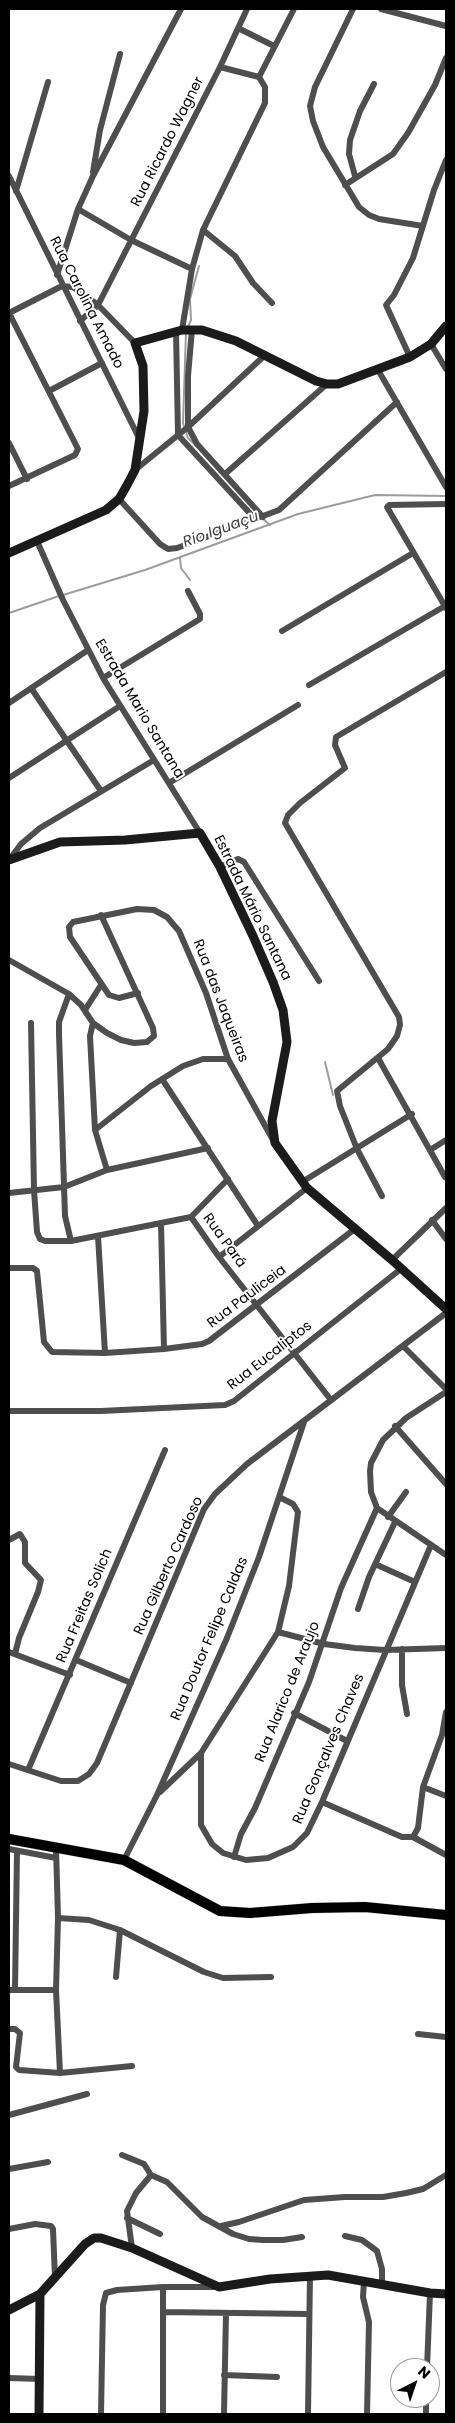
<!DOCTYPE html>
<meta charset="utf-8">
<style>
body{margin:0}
#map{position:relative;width:455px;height:2423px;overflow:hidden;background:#fff;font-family:Poppins,sans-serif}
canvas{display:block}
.frame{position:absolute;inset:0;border:10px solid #000;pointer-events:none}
.north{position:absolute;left:390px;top:2358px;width:50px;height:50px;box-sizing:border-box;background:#fff;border:1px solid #999;border-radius:50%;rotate:41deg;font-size:14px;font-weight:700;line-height:20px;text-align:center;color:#000}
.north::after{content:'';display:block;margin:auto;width:18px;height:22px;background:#000;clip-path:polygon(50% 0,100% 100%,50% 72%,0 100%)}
</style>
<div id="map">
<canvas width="455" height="2423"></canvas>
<div class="frame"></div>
<div class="north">N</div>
</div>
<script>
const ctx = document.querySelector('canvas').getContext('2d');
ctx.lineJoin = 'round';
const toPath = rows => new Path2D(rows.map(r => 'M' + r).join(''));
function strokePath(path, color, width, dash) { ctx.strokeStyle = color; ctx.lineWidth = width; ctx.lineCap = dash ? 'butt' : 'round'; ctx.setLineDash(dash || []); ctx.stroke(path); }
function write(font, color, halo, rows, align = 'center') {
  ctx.font = font + ' Poppins,sans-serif'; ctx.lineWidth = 4; ctx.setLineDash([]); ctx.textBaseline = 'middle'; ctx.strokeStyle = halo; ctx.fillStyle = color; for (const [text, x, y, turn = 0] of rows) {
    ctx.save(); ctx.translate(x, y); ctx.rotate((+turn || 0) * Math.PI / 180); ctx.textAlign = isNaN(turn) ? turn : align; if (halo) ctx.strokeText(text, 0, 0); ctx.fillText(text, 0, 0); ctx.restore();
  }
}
strokePath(toPath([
 [188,327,191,320,190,299,199,266],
 [186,333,183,423,188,438,193,443],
 [262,518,270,525],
 [180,558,181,568,190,580],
 [63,595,145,570,298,514,375,495,446,496],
 [9,613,59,596],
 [325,1062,333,1095]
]), '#9c9c9c', 2);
const primary = toPath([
 [9,1839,124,1860,220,1911,250,1913,312,1908,365,1907,446,1915]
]);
strokePath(primary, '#dbdbdb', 11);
strokePath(toPath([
 [353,9,315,87,310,106,313,121,323,147,359,207,369,215,379,219,423,226],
 [381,9,446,26],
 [238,28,274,46],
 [220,67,247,9],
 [259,77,294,9],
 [93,172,100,130,120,54],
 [9,176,139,438],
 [355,176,349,154,350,140,360,111,374,84],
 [345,185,393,154,408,133,435,85,446,58],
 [16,191,48,82],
 [78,209,131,240,192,269],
 [203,230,235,256,253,283,272,303],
 [57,275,78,209,93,176,181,9],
 [9,313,78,449,75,455,9,486],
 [9,313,62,286,73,287,98,305,135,343],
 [80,321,98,305,220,67,259,77],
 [192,329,188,376,188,427,197,444,263,517],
 [182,330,192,269,203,230,265,103,265,87,259,77],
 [176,331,178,435,256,520],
 [431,344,446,369],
 [410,357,386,305,394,295,413,258,434,190,446,160],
 [378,370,446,487],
 [49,391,102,363],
 [9,443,27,479],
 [135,470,188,427,264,356],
 [225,474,327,384],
 [119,499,160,544,168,549,177,548,279,510,397,402],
 [446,504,389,505,387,507,446,608],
 [37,541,63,600,103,678,200,833],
 [282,631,413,553],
 [103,678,200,619,200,614,188,591],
 [309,685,445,606],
 [31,688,101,791],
 [9,703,88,650],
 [9,778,120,706],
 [169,783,298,705],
 [9,860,21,844,40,828,154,760],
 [220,867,238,859,244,862,319,981],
 [9,960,69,994,81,1005,93,1023,107,1033,121,1040,134,1043,147,1042,154,1036,153,1028,101,915],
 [138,993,119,998,109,995,70,937,69,927,73,922,137,909,154,910,167,917,179,931,206,993,228,1059,273,1140],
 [69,994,59,1022,59,1034,65,1216,71,1241],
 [85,1010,101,985],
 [31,1023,34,1190,37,1232,40,1239,45,1241,71,1241,191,1217,219,1257,331,1400],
 [93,1023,90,1036,95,1130,107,1170,208,1148],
 [378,1058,445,1177],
 [162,1079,258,1226],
 [95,1130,151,1086,183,1066,203,1059,228,1059],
 [430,1150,446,1140],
 [302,1182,412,1114],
 [9,1193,64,1187,107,1170],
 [382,1196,357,1149,340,1106,337,1091,388,1049,397,1036,400,1025,399,1017,285,823,288,815,300,803,345,768,335,745,336,737,446,672],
 [191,1217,228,1179],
 [432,1220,446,1239],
 [161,1223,164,1349],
 [98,1236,105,1353],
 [219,1257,307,1188],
 [392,1260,446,1208],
 [9,1268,33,1268,37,1271,44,1342,52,1352,105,1353,164,1349,202,1344,209,1341,356,1228],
 [403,1346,446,1389],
 [9,1411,101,1411,225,1405,234,1401,402,1268],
 [395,1426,446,1484],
 [377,1508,371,1492,370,1471,371,1463,383,1440,406,1418,446,1392],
 [377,1508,446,1555],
 [388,1517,406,1492],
 [9,1540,20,1534,25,1542,25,1563,41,1580,38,1592,19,1638,15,1654],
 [375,1564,415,1582],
 [358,1609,369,1577,395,1522],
 [278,1632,324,1644,355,1648,385,1650,446,1648],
 [402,1649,402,1685,407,1714],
 [9,1652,70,1675],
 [76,1660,131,1683],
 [294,1713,347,1741],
 [201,1753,201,1825,212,1844,223,1853,246,1860,268,1858,293,1847,307,1833,322,1802,431,1545],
 [9,1764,61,1781,78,1781,89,1774,97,1763,204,1509,215,1494,247,1464,446,1313],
 [28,1770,165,1450],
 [423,1787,446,1796],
 [160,1792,201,1753,278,1632,289,1586,298,1512,293,1504,279,1497],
 [322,1802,402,1837,413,1837,446,1855],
 [413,1837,418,1828,423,1787,442,1735,446,1712],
 [56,1848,58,1918,56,1990,60,2073],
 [9,1849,56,1858],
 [234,1857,241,1834,255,1808,309,1682,341,1588,377,1508],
 [124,1860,157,1795,227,1638,259,1557,304,1422],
 [58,1918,89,1920,120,1930,204,1972,223,1978,271,1977],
 [116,1977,120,1930],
 [15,1989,17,1851],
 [9,1990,56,1990],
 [9,2029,15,2029,20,2033,16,2067,19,2070,60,2073,132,2066],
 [418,2034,446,2037],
 [9,2115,87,2094],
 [122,2155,144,2164,151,2175],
 [9,2169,48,2162],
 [127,2218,160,2234],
 [221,2226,239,2222,304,2200,345,2197,383,2197,406,2193,423,2189,446,2175],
 [9,2229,35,2224,51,2226,53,2229,55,2278],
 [345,2236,362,2240,377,2251,382,2269,382,2284],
 [132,2248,127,2211,136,2193,151,2175,167,2182,202,2217,233,2234,249,2239,263,2240,283,2240,302,2237],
 [364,2281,363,2297,369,2322,367,2414],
 [164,2312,309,2314],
 [427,2368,430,2293],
 [224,2375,277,2377],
 [9,2378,40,2379],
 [101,2414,103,2305,106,2293,117,2290,163,2287,217,2287],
 [163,2414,163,2287],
 [224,2414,226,2313],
 [308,2414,310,2275],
 [426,2414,426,2398]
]), '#4e4e4e', 6);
strokePath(toPath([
 [9,553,106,510,119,499,126,487,135,470,144,411,143,366,135,343,182,330,202,330,236,341,316,381,327,384,338,384,410,357,431,344,446,326],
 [9,860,60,842,125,840,200,833,220,867,253,936,273,982,283,1010,287,1042,272,1121,275,1143,307,1188,392,1260,446,1309],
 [9,2310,40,2294,85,2244,94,2238,101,2238,132,2248,219,2287,270,2279,328,2275,430,2293,446,2294],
 [39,2414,40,2294]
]), '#1b1b1b', 9);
strokePath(primary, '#000', 10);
write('14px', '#000', '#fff', [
 ["Rua Ricardo Wagner",168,142,-63],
 ["Rua Carolina Amado",86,303,63],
 ["Estrada Mario Santana",139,709,59],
 ["Estrada Mário Santana",252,908,64],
 ["Rua das Jaqueiras",220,1001,69],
 ["Rua Pará",224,1241,54],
 ["Rua Pauliceia",247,1297,-37],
 ["Rua Eucaliptos",270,1356,-38],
 ["Rua Gilberto Cardoso",169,1566,-66],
 ["Rua Freitas Solich",85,1606,-67],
 ["Rua Doutor Felipe Caldas",210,1639,-67],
 ["Rua Alarico de Araujo",288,1692,-68],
 ["Rua Gonçalves Chaves",329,1749,-67]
]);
write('italic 15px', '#3d3d3d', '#fff', [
 ["Rio Iguaçu",221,530,-20]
]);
</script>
